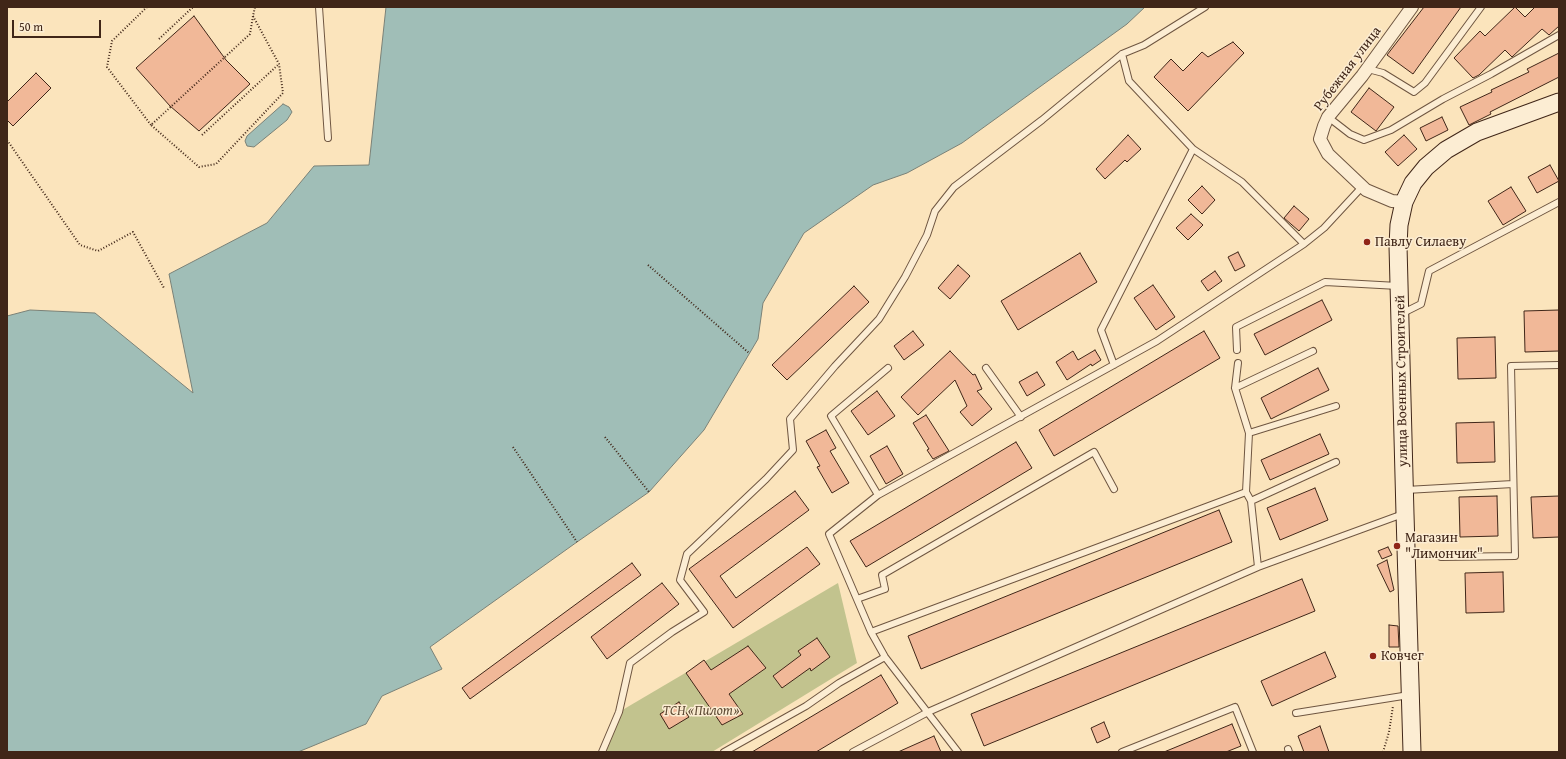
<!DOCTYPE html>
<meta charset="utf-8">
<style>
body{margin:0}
#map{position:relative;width:1566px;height:759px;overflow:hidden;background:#fbe4bc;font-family:"Gentium Book Plus",serif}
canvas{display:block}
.frame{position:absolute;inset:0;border:8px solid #402618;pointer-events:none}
.scale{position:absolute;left:12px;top:20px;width:89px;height:18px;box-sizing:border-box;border:2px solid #402618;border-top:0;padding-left:5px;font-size:12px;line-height:14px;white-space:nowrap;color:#402618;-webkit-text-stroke:3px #fcedd3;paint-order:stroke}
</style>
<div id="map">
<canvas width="1566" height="759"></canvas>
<div class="frame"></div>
<div class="scale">50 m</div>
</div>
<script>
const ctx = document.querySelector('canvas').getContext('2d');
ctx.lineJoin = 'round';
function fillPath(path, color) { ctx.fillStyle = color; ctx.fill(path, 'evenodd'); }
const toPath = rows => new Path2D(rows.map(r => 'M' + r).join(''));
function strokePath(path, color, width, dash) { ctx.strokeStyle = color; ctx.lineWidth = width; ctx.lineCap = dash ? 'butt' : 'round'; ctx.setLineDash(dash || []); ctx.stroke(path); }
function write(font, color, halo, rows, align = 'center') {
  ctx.font = font + ' "Gentium Book Plus",serif'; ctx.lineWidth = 3; ctx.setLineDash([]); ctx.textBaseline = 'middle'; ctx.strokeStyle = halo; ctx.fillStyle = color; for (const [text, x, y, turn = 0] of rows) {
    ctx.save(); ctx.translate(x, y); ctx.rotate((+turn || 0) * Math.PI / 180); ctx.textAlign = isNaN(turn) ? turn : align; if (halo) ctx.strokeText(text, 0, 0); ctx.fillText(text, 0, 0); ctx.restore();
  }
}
fillPath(toPath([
 [838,583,857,663,712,752,600,752,619,712]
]), '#c2c38e');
const water = toPath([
 [386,7,1145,7,1127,24,962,143,907,173,873,185,804,233,763,303,758,339,704,430,649,492,577,542,430,647,442,669,382,696,366,724,298,752,7,752,7,316,30,310,95,313,193,393,169,274,267,223,314,166,369,165,386,7],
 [283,104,289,107,292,112,287,120,254,147,247,146,245,141,247,136,283,104]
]);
fillPath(water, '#a0beb7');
strokePath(water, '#7a8177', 1);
const building = toPath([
 [1424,7,1461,7,1413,74,1387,55,1424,7],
 [1515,7,1525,17,1535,7,1559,7,1559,26,1549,35,1542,29,1512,57,1505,50,1479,75,1473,78,1454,58,1480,31,1485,36,1515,7],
 [194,16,226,60,250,84,199,131,170,106,136,68,194,16],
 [1233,42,1244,53,1188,111,1154,77,1171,59,1183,71,1202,52,1208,57,1233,42],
 [1559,53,1559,77,1490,112,1491,114,1469,125,1460,107,1492,92,1491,90,1529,72,1527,69,1559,53],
 [36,73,51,88,13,126,7,120,7,102,36,73],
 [1369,88,1394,107,1376,131,1351,112,1369,88],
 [1442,117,1448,130,1426,141,1420,128,1442,117],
 [1128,135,1141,149,1127,162,1125,160,1105,179,1096,169,1128,135],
 [1404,135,1417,149,1398,166,1385,152,1404,135],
 [1550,165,1559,181,1537,193,1528,177,1550,165],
 [1202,186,1215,200,1202,214,1188,200,1202,186],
 [1511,187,1526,211,1503,225,1488,201,1511,187],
 [1294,206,1309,219,1299,231,1284,218,1294,206],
 [1191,214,1203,225,1188,240,1176,228,1191,214],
 [1238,252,1245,266,1235,271,1228,257,1238,252],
 [1080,253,1097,282,1018,330,1001,301,1080,253],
 [958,265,970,276,950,299,938,288,958,265],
 [1215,271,1222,281,1208,291,1201,281,1215,271],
 [1153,285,1175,317,1156,330,1134,298,1153,285],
 [854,286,869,302,787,380,772,365,854,286],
 [1322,300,1332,320,1265,355,1254,334,1322,300],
 [1559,310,1559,351,1525,352,1524,311,1559,310],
 [913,331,924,345,904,360,894,346,913,331],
 [1204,331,1220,358,1054,456,1039,430,1204,331],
 [1495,337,1496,378,1458,379,1457,338,1495,337],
 [1095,350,1101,360,1092,366,1091,364,1067,380,1056,362,1073,351,1078,360,1095,350],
 [950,351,973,375,975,374,982,389,977,391,992,409,972,426,960,412,967,406,955,380,918,415,901,397,950,351],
 [1318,368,1329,390,1271,419,1261,398,1318,368],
 [1037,372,1045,385,1027,396,1019,382,1037,372],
 [877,391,895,416,868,435,851,411,877,391],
 [926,415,949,451,933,459,927,450,929,449,913,423,926,415],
 [1494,422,1495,462,1457,463,1456,423,1494,422],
 [826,430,836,448,830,451,849,483,832,493,817,467,820,466,806,441,826,430],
 [1320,434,1329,454,1270,480,1261,460,1320,434],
 [1016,442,1032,468,866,567,850,541,1016,442],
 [887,446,903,474,886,484,870,456,887,446],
 [1315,488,1328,520,1280,540,1267,508,1315,488],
 [795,491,809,510,720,576,736,598,807,547,820,564,733,628,689,569,795,491],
 [1497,496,1498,536,1460,537,1459,497,1497,496],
 [1559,496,1559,537,1533,538,1531,497,1559,496],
 [1219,510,1232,542,921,669,908,636,1219,510],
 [1388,547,1392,555,1382,559,1378,551,1388,547],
 [1387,560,1394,590,1390,592,1377,565,1387,560],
 [632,563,641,575,470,699,462,688,632,563],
 [1503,572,1504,612,1466,613,1465,573,1503,572],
 [1302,579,1315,611,984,746,971,714,1302,579],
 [662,583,679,604,607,659,591,637,662,583],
 [1389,625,1398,626,1399,647,1389,647,1389,625],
 [817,638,830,657,811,671,810,668,782,688,773,676,801,655,798,651,817,638],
 [748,646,766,668,729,694,743,714,722,725,686,673,704,660,711,670,748,646],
 [1325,652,1336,677,1272,706,1261,681,1325,652],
 [881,675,898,703,816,752,752,752,881,675],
 [679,702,689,717,669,729,660,714,679,702],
 [1104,722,1110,737,1097,743,1091,728,1104,722],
 [1232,724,1241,746,1226,752,1164,752,1232,724],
 [1320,726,1329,752,1304,752,1298,736,1320,726],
 [934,736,941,752,898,752,934,736]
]);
fillPath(building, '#f1b898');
strokePath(building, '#402618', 1);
const service = toPath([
 [319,7,328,138],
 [1122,54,1129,81,1193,149],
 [1368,69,1383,73,1414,92,1425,83,1481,7],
 [1328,117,1350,134,1364,140,1391,130,1443,99,1491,74,1559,35],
 [1401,314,1421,304,1429,271,1559,202],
 [1237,350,1236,327,1325,282,1398,286],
 [1238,363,1235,388,1249,433,1246,492,1251,501,1258,567,1403,514],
 [1114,365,1101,330,1193,149,1242,182,1304,244],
 [986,368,1021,417],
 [1235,388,1313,351],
 [1249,433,1336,406],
 [1406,490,1513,484],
 [878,495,831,416,888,368],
 [1251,501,1336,462],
 [1441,557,1515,556,1511,366,1559,365],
 [857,599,885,589,882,575,1094,452,1114,489],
 [871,632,1246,492],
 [1296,713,1409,695],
 [1288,749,1289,752],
 [602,752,619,712,630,663,672,632,704,612,680,580,687,554,766,479,793,450,790,419,835,366,879,319,905,277,927,235,935,211,954,187,1042,120,1122,54,1144,45,1205,7],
 [724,752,806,706,839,683,885,657],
 [853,752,928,712,1258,567],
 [958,752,885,657,871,632,829,534,878,495,1157,341,1304,244,1324,228,1362,187],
 [1122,752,1235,707,1253,752]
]);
const minor = toPath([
 [1404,202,1392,201,1366,190,1328,154,1320,139,1324,126,1328,117,1362,76,1412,7]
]);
const secondary = toPath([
 [1412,752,1405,514,1398,246,1399,225,1404,202,1413,183,1426,167,1446,150,1477,132,1559,102]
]);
strokePath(service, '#6f5641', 8);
strokePath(minor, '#6f5641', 14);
strokePath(secondary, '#402618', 19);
strokePath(toPath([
 [147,7,112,41,107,67,151,125],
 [253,16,279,64,283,93,216,164,199,167,151,125,250,34,253,16,255,7],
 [159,39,193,7],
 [202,135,279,64],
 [7,140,80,245,98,251,133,232,164,288],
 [648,265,749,353],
 [605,437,649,492],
 [513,447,577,542],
 [1383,752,1389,732,1393,706]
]), '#402618', 2, [1, 2]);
strokePath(service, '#fcedd3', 6);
strokePath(minor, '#fcedd3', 12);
strokePath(secondary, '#fcedd3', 17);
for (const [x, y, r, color] of [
 [1367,242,4,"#8f2418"],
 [1397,546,4,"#8f2418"],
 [1373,656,4,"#8f2418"]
]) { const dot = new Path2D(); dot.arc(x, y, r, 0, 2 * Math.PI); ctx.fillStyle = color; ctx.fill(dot); strokePath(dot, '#fcedd3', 1.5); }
write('14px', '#402618', '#fcedd3', [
 ["Рубежная улица",1348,69,-53],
 ["улица Военных Строителей",1402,381,-91]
]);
write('14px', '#402618', '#fcedd3', [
 ["Павлу Силаеву",1375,242],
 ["Магазин",1405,538],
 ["\"Лимончик\"",1405,554],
 ["Ковчег",1381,656]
], 'left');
write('italic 14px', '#604d36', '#fcedd3', [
 ["ТСН «Пилот»",701,711]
]);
</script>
